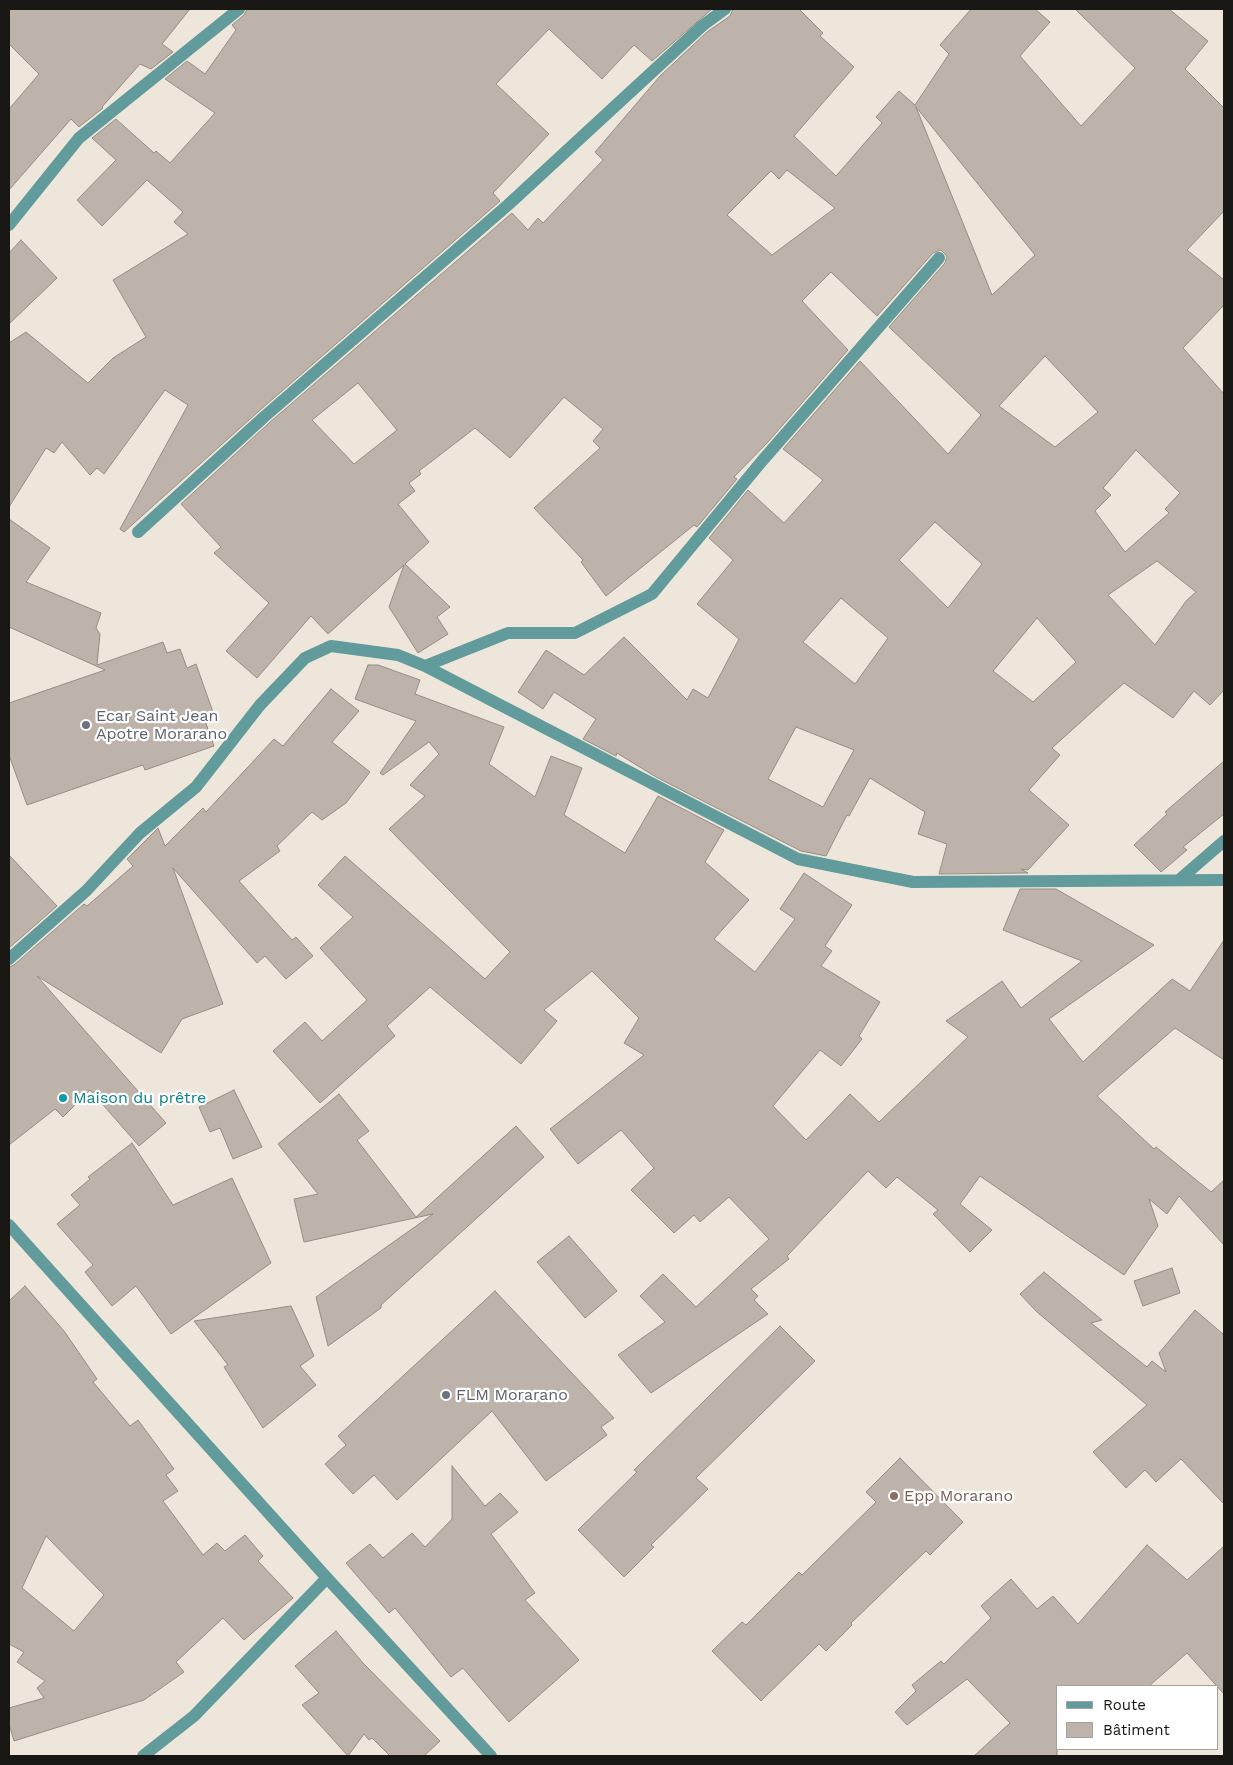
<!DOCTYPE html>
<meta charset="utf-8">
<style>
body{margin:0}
#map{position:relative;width:1233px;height:1765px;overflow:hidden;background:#eee6db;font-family:"Work Sans",sans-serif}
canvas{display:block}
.frame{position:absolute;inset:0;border:10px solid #191713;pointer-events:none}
.legend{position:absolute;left:1056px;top:1685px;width:162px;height:65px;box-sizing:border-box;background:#fff;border:1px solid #a3a2a1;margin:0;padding:6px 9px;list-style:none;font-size:15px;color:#191713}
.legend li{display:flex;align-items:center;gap:10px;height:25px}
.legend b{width:25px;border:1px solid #a3a2a1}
</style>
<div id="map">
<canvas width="1233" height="1765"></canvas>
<div class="frame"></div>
<ul class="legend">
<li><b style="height:6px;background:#619b9b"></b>Route</li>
<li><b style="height:14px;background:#beb3ab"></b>Bâtiment</li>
</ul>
</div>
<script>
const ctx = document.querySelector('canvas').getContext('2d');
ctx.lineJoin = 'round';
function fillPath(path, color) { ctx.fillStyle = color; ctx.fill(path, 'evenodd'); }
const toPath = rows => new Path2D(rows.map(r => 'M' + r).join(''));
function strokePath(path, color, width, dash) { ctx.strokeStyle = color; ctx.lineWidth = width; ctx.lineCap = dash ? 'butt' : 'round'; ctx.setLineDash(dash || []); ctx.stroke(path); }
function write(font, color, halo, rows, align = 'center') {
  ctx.font = font + ' "Work Sans",sans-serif'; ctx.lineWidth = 4.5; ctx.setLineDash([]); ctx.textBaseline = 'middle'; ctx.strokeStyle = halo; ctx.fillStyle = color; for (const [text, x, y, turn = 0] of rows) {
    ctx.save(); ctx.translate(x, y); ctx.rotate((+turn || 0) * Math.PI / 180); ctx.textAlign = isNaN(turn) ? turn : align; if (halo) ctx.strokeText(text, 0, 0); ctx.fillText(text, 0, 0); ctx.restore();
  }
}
const building = toPath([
 [9,9,190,9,162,44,173,52,151,69,140,64,102,107,103,108,79,127,71,119,9,190,9,109,39,74,9,44,9,9],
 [247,9,712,9,652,61,634,45,602,79,549,29,496,84,549,134,493,193,500,201,259,411,124,532,120,529,188,405,165,390,104,474,97,468,90,475,62,442,54,453,46,448,9,507,9,343,26,332,88,383,113,358,146,337,113,280,188,234,174,222,183,212,147,180,102,226,77,200,116,160,92,138,116,119,154,153,156,151,170,163,215,113,165,79,187,61,205,74,236,30,232,25,244,15,247,9],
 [733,9,799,9,823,33,820,36,854,67,794,136,836,176,882,123,876,117,899,91,915,105,949,54,940,45,971,9,1035,9,1050,22,1020,56,1081,126,1135,68,1075,9,1169,9,1208,41,1185,69,1224,108,1224,211,1187,250,1224,280,1224,305,1183,348,1224,394,1224,690,1210,705,1194,691,1173,718,1124,683,1052,748,1060,755,1029,790,1069,825,1028,870,1021,869,1028,873,939,874,947,844,918,834,925,812,870,778,849,816,847,815,826,856,801,851,656,777,617,753,616,756,583,739,596,719,554,692,543,709,518,692,546,650,584,675,624,637,687,700,693,689,708,698,739,639,697,604,733,560,709,538,748,490,784,523,823,480,783,449,860,361,948,454,981,415,889,327,945,263,947,256,941,250,933,253,877,316,831,272,802,301,848,350,768,442,734,477,737,479,697,527,694,525,606,596,581,562,583,560,534,508,600,448,593,441,603,429,564,397,510,458,475,428,419,471,421,474,409,483,415,491,398,504,429,542,405,564,450,607,437,617,448,634,418,653,389,607,404,565,328,634,311,616,257,678,226,651,269,603,214,553,221,547,181,504,269,423,512,213,528,230,538,218,543,223,603,160,595,152,660,76,707,32,730,16,733,9],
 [916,107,1035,255,992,295,916,107],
 [787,170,835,208,772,255,727,215,771,171,779,179,787,170],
 [1045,356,1098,412,1055,447,999,406,1045,356],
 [358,383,397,430,354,464,312,420,358,383],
 [1136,450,1180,493,1165,509,1169,513,1125,552,1095,511,1111,495,1103,488,1136,450],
 [935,522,982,564,948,608,899,560,935,522],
 [1157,561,1196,592,1186,601,1155,645,1108,595,1157,561],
 [841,598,888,638,855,684,803,642,841,598],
 [1037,618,1076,662,1033,702,993,671,1037,618],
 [796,727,854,750,823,807,768,779,796,727],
 [21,240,57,278,9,324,9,253,21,240],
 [9,519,50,548,26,582,101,613,96,628,100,634,97,665,163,642,167,653,180,649,187,668,196,664,214,715,204,718,214,746,145,770,143,765,27,805,9,755,9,703,105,670,9,627,9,519],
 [368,665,378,665,420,680,415,694,504,727,489,764,535,797,551,756,582,768,564,815,625,853,658,796,724,830,705,862,749,900,714,939,755,972,795,919,780,909,804,873,852,905,825,946,832,951,821,966,880,1002,859,1036,862,1039,841,1066,820,1050,773,1106,806,1140,850,1094,879,1122,968,1037,946,1021,1002,981,1021,1008,1082,961,1003,930,1020,889,1056,889,1154,945,1049,1019,1083,1062,1172,979,1190,991,1224,940,1224,1060,1175,1028,1097,1096,1154,1149,1156,1147,1211,1192,1224,1180,1224,1245,1179,1196,1167,1214,1149,1199,1158,1226,1124,1275,980,1176,960,1204,992,1230,970,1252,933,1214,938,1210,897,1177,886,1188,868,1171,787,1256,789,1259,751,1289,758,1296,754,1300,768,1314,651,1393,618,1355,665,1322,640,1296,663,1274,696,1307,769,1239,729,1197,700,1222,694,1215,674,1233,631,1190,654,1168,621,1130,578,1164,550,1129,644,1055,624,1043,639,1018,592,971,544,1010,557,1021,521,1064,430,987,387,1026,395,1036,320,1103,273,1051,305,1022,322,1041,367,1000,320,948,353,917,318,885,345,856,485,979,510,952,389,829,425,796,410,785,439,754,429,742,383,775,380,773,416,721,355,699,368,665],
 [331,689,359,711,332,742,370,772,346,803,322,820,312,812,277,846,280,851,239,881,292,940,296,937,313,956,286,979,265,956,257,963,173,868,223,1004,182,1019,161,1053,37,976,166,1123,139,1146,90,1090,63,1117,55,1109,9,1145,9,967,14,965,84,904,87,906,133,866,127,859,158,828,165,846,203,808,206,812,274,739,283,746,331,689],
 [1224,761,1224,814,1183,847,1187,850,1161,872,1134,845,1167,814,1165,812,1224,761],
 [9,855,57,906,9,948,9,855],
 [234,1090,262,1147,233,1159,220,1128,210,1132,199,1107,234,1090],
 [339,1094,369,1131,357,1140,416,1217,516,1126,544,1157,381,1305,381,1308,328,1346,316,1297,433,1214,304,1242,294,1199,318,1194,278,1144,339,1094],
 [132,1143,173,1205,232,1178,271,1263,171,1334,136,1286,112,1306,85,1272,93,1265,57,1224,80,1205,71,1195,90,1179,88,1177,132,1143],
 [569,1236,617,1291,585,1318,537,1262,569,1236],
 [1172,1268,1180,1293,1143,1306,1134,1281,1172,1268],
 [1044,1272,1102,1320,1091,1323,1147,1367,1152,1361,1166,1372,1159,1353,1195,1310,1224,1335,1224,1504,1181,1459,1156,1482,1145,1470,1126,1488,1093,1452,1147,1405,1037,1312,1020,1294,1044,1272],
 [25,1286,64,1331,97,1379,93,1382,130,1426,138,1420,174,1469,166,1475,178,1491,163,1501,203,1555,217,1543,225,1551,245,1535,263,1556,258,1561,293,1598,244,1640,223,1618,176,1662,184,1672,144,1700,14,1741,9,1724,9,1708,44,1698,37,1688,45,1681,17,1662,24,1652,9,1644,9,1301,25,1286],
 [46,1536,104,1595,74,1631,22,1588,46,1536],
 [495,1291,614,1418,601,1427,607,1435,546,1481,492,1411,397,1500,374,1475,353,1494,325,1464,346,1445,338,1436,495,1291],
 [291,1306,314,1356,300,1366,316,1385,263,1428,224,1367,228,1365,194,1321,291,1306],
 [780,1326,815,1361,696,1478,708,1489,651,1545,654,1547,624,1577,578,1530,637,1472,634,1470,780,1326],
 [900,1458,963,1522,930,1555,926,1551,851,1623,852,1625,826,1651,819,1644,761,1701,712,1651,742,1622,746,1625,799,1572,802,1575,876,1502,866,1492,900,1458],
 [452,1466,485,1506,500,1493,518,1512,491,1534,535,1593,525,1600,579,1660,509,1722,463,1668,451,1677,395,1608,389,1613,346,1563,370,1544,383,1558,412,1533,425,1547,452,1519,452,1466],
 [1147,1545,1187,1580,1224,1546,1224,1694,1187,1653,1149,1686,1057,1686,1057,1756,974,1756,1010,1723,967,1679,907,1725,895,1712,916,1691,912,1685,941,1661,944,1664,991,1618,981,1606,1011,1579,1037,1609,1053,1596,1078,1624,1147,1545],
 [336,1631,363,1663,440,1741,424,1756,390,1756,372,1738,369,1740,364,1734,348,1756,302,1705,319,1693,295,1666,336,1631]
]);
fillPath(building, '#beb3ab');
strokePath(building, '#968c84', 1);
strokePath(toPath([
 [9,225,79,138,239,9],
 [138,532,264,417,509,204,702,26,725,9],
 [425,666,508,633,575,633,652,594,762,461,939,258],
 [1179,880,1224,841],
 [9,959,86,891,140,833,196,787,260,705,305,658,331,646,398,655,425,666,798,859,913,882,1224,880],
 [9,1225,327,1578,491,1756],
 [143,1756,194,1716,327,1578]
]), '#619b9b', 12);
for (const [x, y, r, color] of [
 [86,725,5,"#6b7280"],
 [63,1098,5,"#0f9aa8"],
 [446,1395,5,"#6b7280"],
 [894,1496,5,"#8d6e63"]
]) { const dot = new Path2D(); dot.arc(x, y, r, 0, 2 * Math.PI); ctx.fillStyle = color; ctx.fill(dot); strokePath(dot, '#fff', 2); }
write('16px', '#5b616d', '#fff', [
 ["Ecar Saint Jean",96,716],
 ["Apotre Morarano",96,734],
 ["FLM Morarano",456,1395]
], 'left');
write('16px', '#0d838f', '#fff', [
 ["Maison du prêtre",73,1098]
], 'left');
write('16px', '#785e54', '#fff', [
 ["Epp Morarano",904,1496]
], 'left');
</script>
